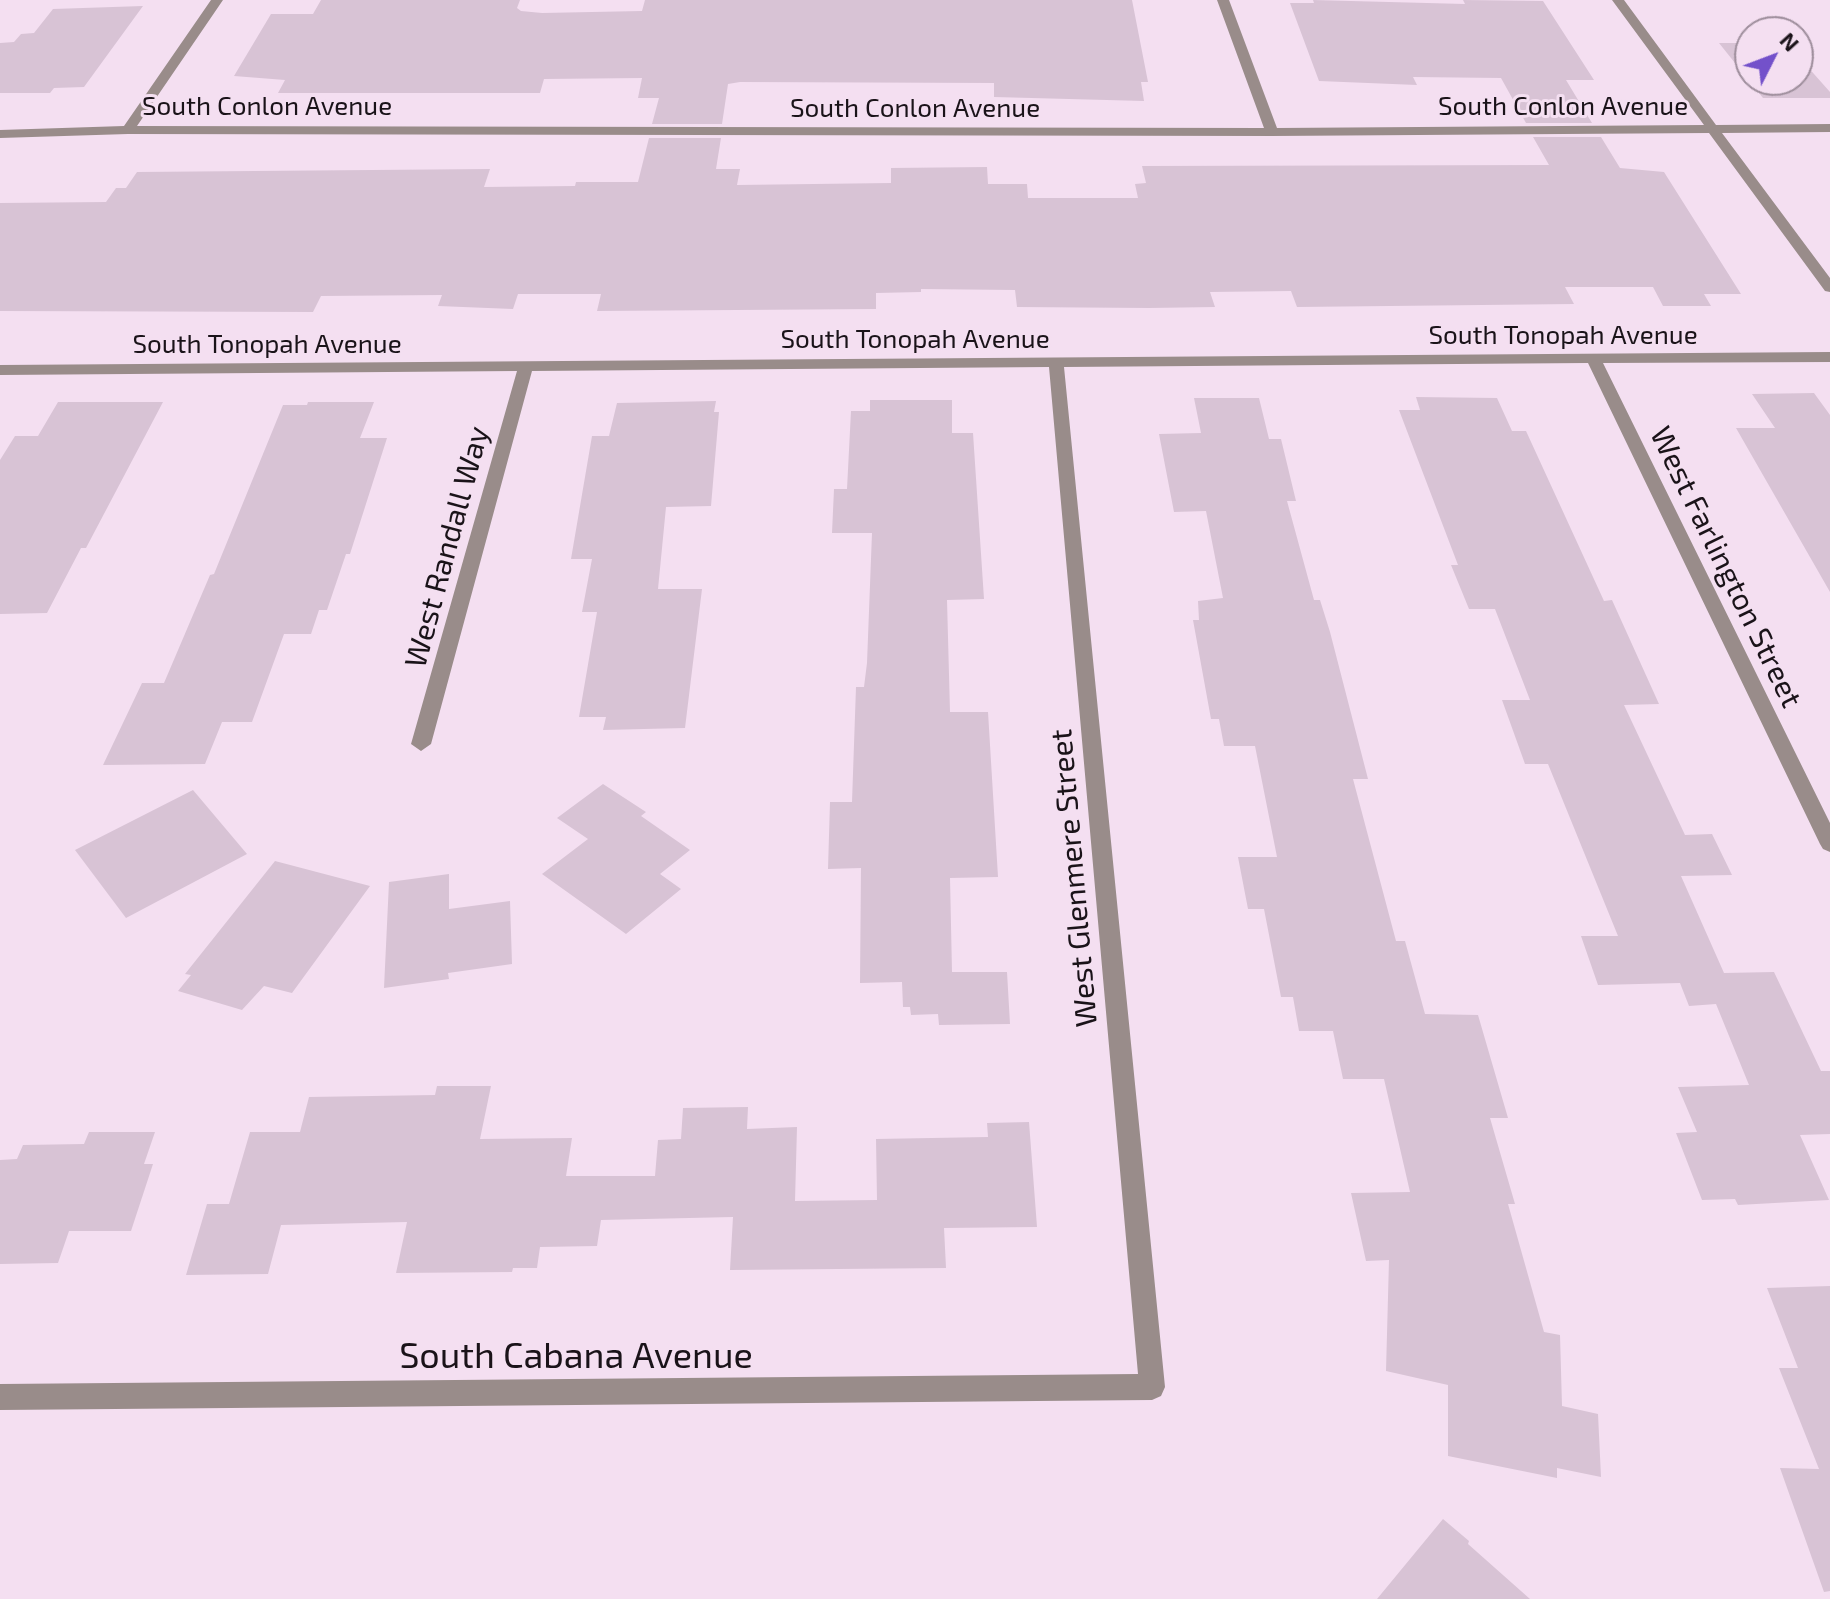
<!DOCTYPE html>
<style>
body{margin:0}
#map{position:relative;width:1830px;height:1599px;overflow:hidden;background:#f4dff1;font-family:"Exo 2",sans-serif}
canvas{display:block}
.north{position:absolute;left:1734px;top:16px;width:80px;height:80px;box-sizing:border-box;background:#f4dff1;border:2px solid #9d8d9b;border-radius:50%;rotate:48deg;font-size:22px;font-weight:700;line-height:32px;text-align:center;color:#1a1319}
.north::after{content:'';display:block;margin:auto;width:28px;height:36px;background:#7351ca;clip-path:polygon(50% 0,100% 100%,50% 72%,0 100%)}
</style>
<div id="map">
<canvas width="1830" height="1599"></canvas>
<div class="north">N</div>
</div>
<script>
const ctx = document.querySelector('canvas').getContext('2d');
ctx.lineJoin = 'round';
function fillPath(path, color) { ctx.fillStyle = color; ctx.fill(path, 'evenodd'); }
const toPath = rows => new Path2D(rows.map(r => 'M' + r).join(''));
function write(font, color, halo, rows, align = 'center') {
  ctx.font = font + ' "Exo 2",sans-serif'; ctx.lineWidth = 6; ctx.setLineDash([]); ctx.textBaseline = 'middle'; ctx.strokeStyle = halo; ctx.fillStyle = color; for (const [text, x, y, turn = 0] of rows) {
    ctx.save(); ctx.translate(x, y); ctx.rotate((+turn || 0) * Math.PI / 180); ctx.textAlign = isNaN(turn) ? turn : align; if (halo) ctx.strokeText(text, 0, 0); ctx.fillText(text, 0, 0); ctx.restore();
  }
}
fillPath(toPath([
 [321,0,520,0,517,8,521,11,542,13,642,11,645,0,1132,0,1148,82,1141,82,1144,101,994,97,994,83,740,82,728,84,722,124,652,124,659,98,638,98,642,78,544,79,540,93,278,93,285,80,234,76,271,14,313,14],
 [1313,0,1465,4,1463,0,1543,1,1594,80,1566,80,1592,123,1526,123,1501,78,1413,77,1417,85,1319,81,1290,3,1314,3],
 [143,6,84,87,54,88,50,93,0,93,0,43,14,42,21,34,34,33,53,9],
 [1719,43,1750,43,1750,80,1798,80,1798,56,1830,92,1830,98,1763,98],
 [1533,137,1601,137,1620,168,1664,172,1741,294,1704,294,1711,306,1663,306,1653,287,1565,287,1574,304,1297,307,1291,291,1210,292,1215,307,1149,308,1017,307,1015,290,921,289,921,292,876,293,876,309,597,311,601,294,518,294,513,309,438,306,442,295,321,296,313,312,0,311,0,203,106,202,116,188,126,188,137,172,490,169,484,187,575,186,576,182,638,182,649,138,721,138,716,169,740,169,737,185,891,183,891,168,987,167,988,184,1027,184,1028,198,1138,198,1135,184,1146,183,1142,166,1549,165],
 [1814,393,1830,415,1830,592,1736,428,1775,428,1752,394],
 [1416,397,1497,398,1512,431,1526,431,1604,601,1612,600,1659,704,1624,705,1685,835,1712,834,1732,875,1681,876,1724,973,1774,972,1821,1071,1830,1071,1830,1134,1800,1135,1829,1200,1738,1205,1735,1199,1702,1200,1676,1133,1697,1132,1678,1087,1749,1085,1716,1004,1689,1006,1680,983,1598,985,1581,936,1618,936,1548,764,1525,764,1502,700,1530,700,1495,609,1469,609,1451,565,1458,565,1399,410,1420,410],
 [1194,398,1259,398,1269,439,1281,439,1296,501,1287,501,1314,600,1320,600,1330,632,1368,779,1353,779,1396,941,1405,941,1425,1014,1478,1015,1508,1118,1490,1118,1515,1204,1508,1204,1544,1332,1560,1335,1562,1406,1598,1414,1601,1477,1557,1468,1557,1478,1448,1456,1448,1385,1386,1371,1389,1260,1366,1261,1351,1193,1410,1192,1384,1079,1343,1079,1333,1031,1299,1031,1293,997,1281,997,1264,909,1248,909,1238,857,1277,857,1255,746,1224,746,1219,719,1211,719,1193,620,1199,620,1198,601,1223,598,1206,511,1174,512,1159,434,1201,433],
 [870,400,952,400,952,433,973,433,984,599,947,600,950,712,988,712,998,877,950,878,952,972,1007,972,1010,1024,939,1025,938,1014,911,1015,910,1007,903,1007,902,982,860,983,861,868,828,869,830,802,852,802,856,687,864,687,867,663,872,533,832,533,834,489,847,489,851,411,870,411],
 [716,401,714,412,719,412,711,506,666,507,658,589,702,589,685,728,603,730,606,717,579,717,597,612,582,612,592,559,571,559,592,436,609,436,617,403],
 [58,402,163,402,86,548,81,548,47,613,0,614,0,460,15,436,38,436],
 [308,402,374,402,360,438,387,438,350,554,346,554,327,610,319,610,311,634,284,634,252,722,222,722,205,764,103,765,142,683,164,683,210,575,214,574,283,405,307,405],
 [603,784,646,812,641,816,690,850,660,874,681,889,626,934,542,874,588,839,557,818],
 [193,790,247,854,126,918,75,850],
 [275,861,370,886,292,993,264,986,242,1010,178,991,191,975,185,974],
 [449,874,449,909,510,901,512,964,448,973,449,979,384,988,389,882],
 [437,1086,491,1086,480,1139,572,1138,566,1176,655,1176,658,1140,681,1139,683,1108,748,1107,747,1129,797,1127,795,1201,877,1200,876,1139,988,1137,987,1123,1029,1122,1037,1227,944,1228,946,1268,730,1270,733,1217,601,1220,597,1246,540,1247,537,1268,513,1268,512,1272,396,1273,407,1222,281,1225,268,1274,186,1275,207,1204,229,1204,250,1132,300,1132,309,1097,435,1095],
 [89,1132,155,1132,144,1164,153,1164,131,1231,69,1231,58,1263,0,1264,0,1160,17,1159,23,1145,84,1144],
 [1830,1286,1830,1591,1824,1592,1780,1468,1819,1469,1779,1368,1798,1368,1767,1288],
 [1443,1519,1469,1541,1468,1544,1530,1599,1377,1599]
]), '#d8c3d5');
fillPath(toPath([
 [211,0,223,0,137,126,1264,128,1217,0,1229,0,1277,128,1704,125,1612,0,1624,0,1716,125,1830,124,1830,132,1722,133,1830,278,1830,292,1825,291,1709,133,1272,136,128,134,0,138,0,130,124,126,211,0],
 [1830,352,1830,362,1603,363,1830,823,1830,852,1823,849,1820,844,1588,363,1064,367,1165,1387,1161,1396,1152,1400,0,1410,0,1384,1138,1374,1049,367,532,371,431,744,421,751,411,744,517,371,0,375,0,365,1830,352]
]), '#998c8a');
write('26px', '#1a1319', '#f4dff1', [
 ["South Conlon Avenue",267,106],
 ["South Conlon Avenue",1563,106],
 ["South Conlon Avenue",915,108],
 ["South Tonopah Avenue",1563,335],
 ["South Tonopah Avenue",915,339],
 ["South Tonopah Avenue",267,344]
]);
write('30px', '#1a1319', '#f4dff1', [
 ["West Randall Way",447,547,-75],
 ["West Farlington Street",1726,567,64],
 ["West Glenmere Street",1074,878,-95]
]);
write('36px', '#1a1319', '#f4dff1', [
 ["South Cabana Avenue",576,1356]
]);
</script>
